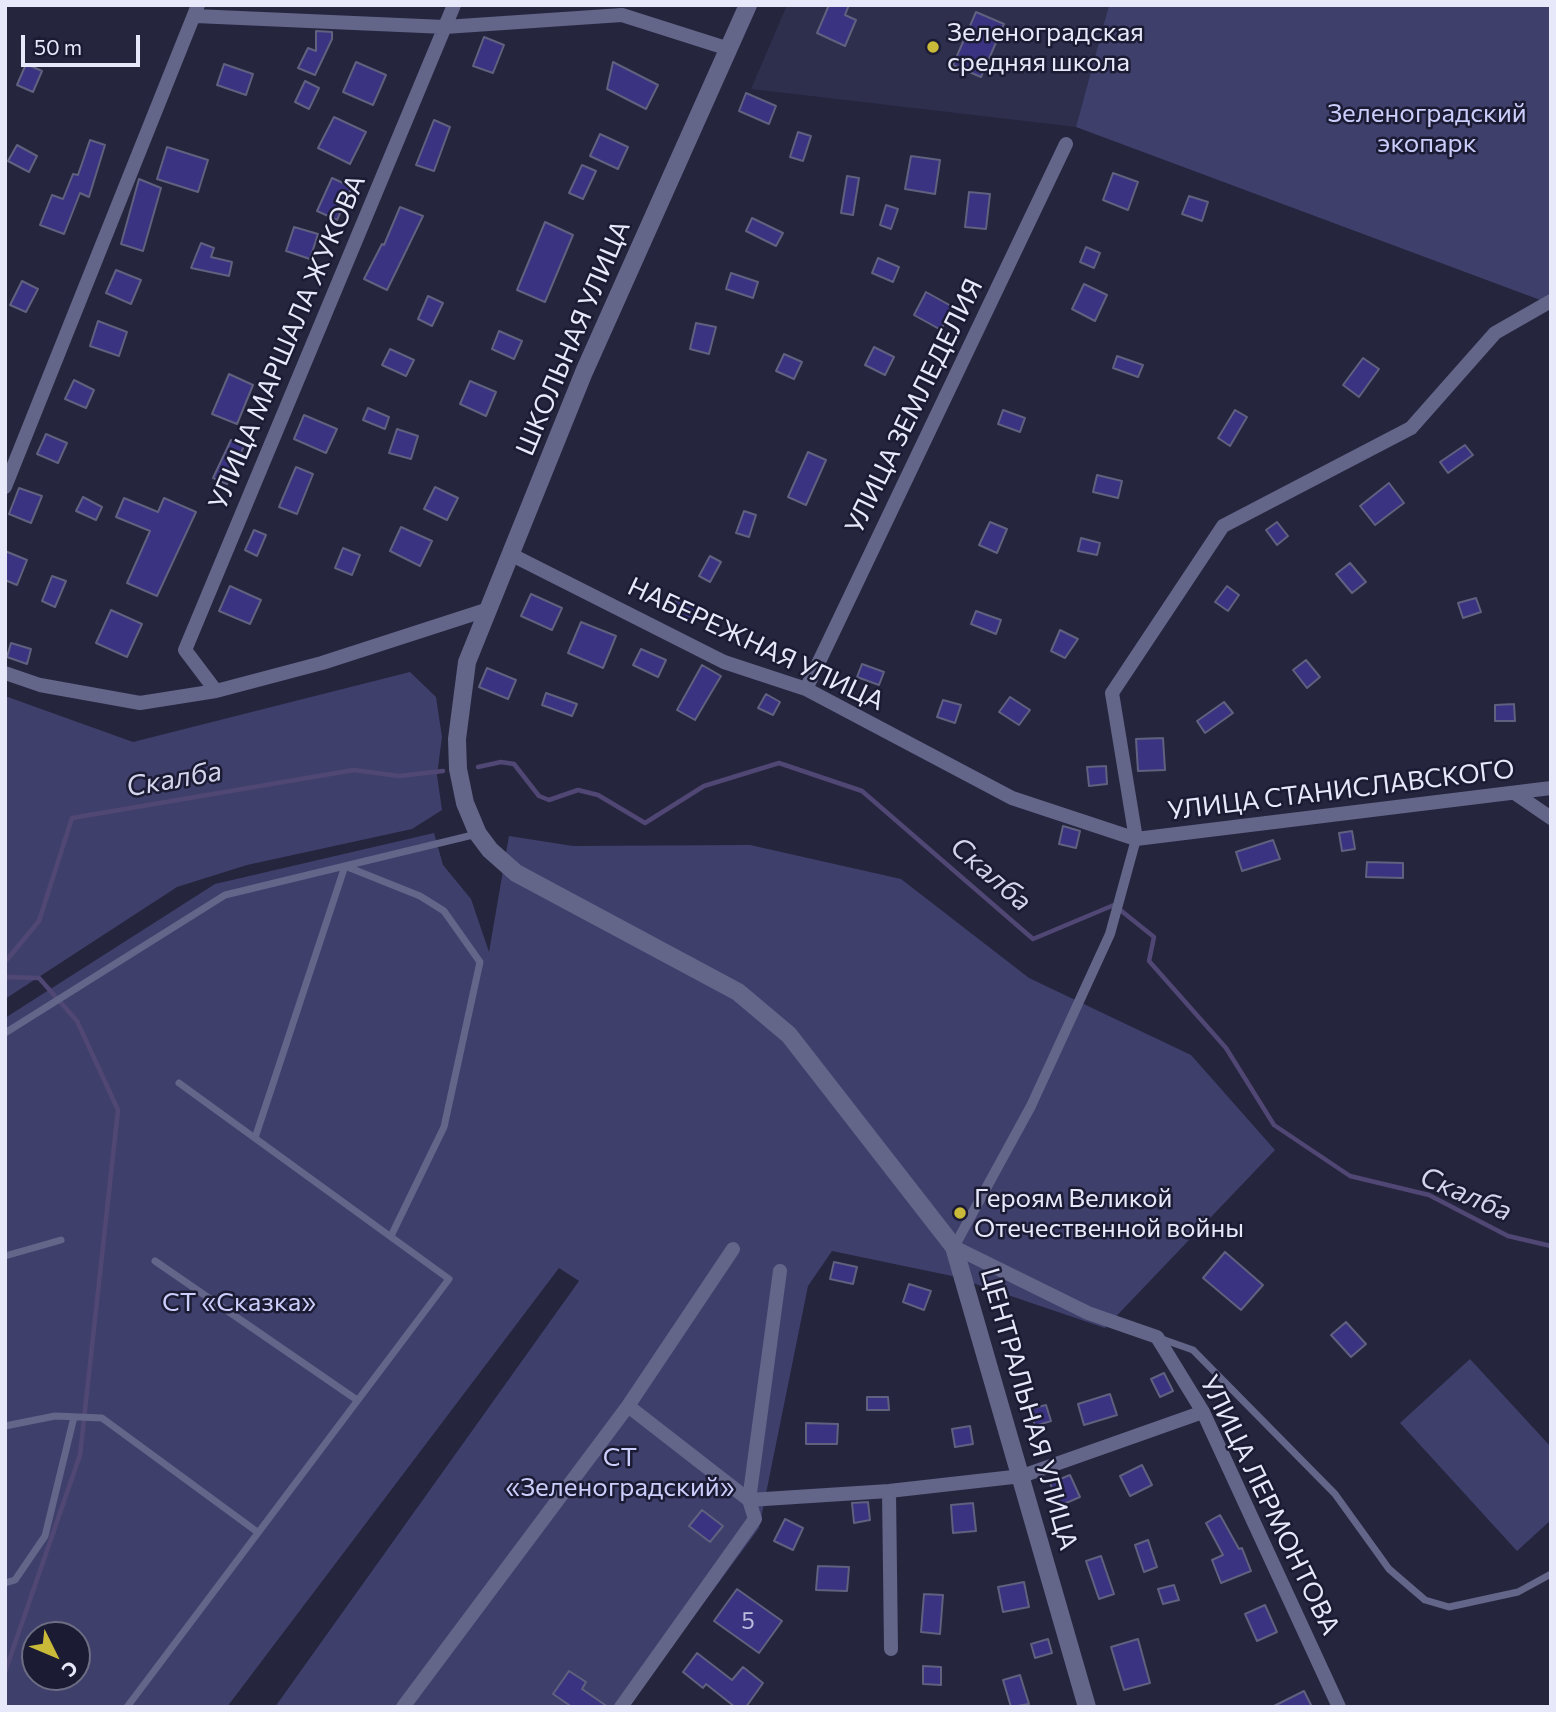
<!DOCTYPE html>
<meta charset="utf-8">
<style>
body{margin:0}
#map{position:relative;width:1556px;height:1712px;overflow:hidden;background:#25253e;font-family:Commissioner,sans-serif}
canvas{display:block}
.frame{position:absolute;inset:0;border:7px solid #e7e9fa;pointer-events:none}
.north{position:absolute;left:21px;top:1621px;width:70px;height:70px;box-sizing:border-box;background:#1b1b34;border:2px solid #6d6d83;border-radius:50%;rotate:133deg;font-size:19px;font-weight:700;line-height:28px;text-align:center;color:#e7e9fa}
.north::after{content:'';display:block;margin:auto;width:24px;height:32px;background:#c9ba3a;clip-path:polygon(50% 0,100% 100%,50% 72%,0 100%)}
.scale{position:absolute;left:21px;top:35px;width:119px;height:32px;box-sizing:border-box;border:4px solid #e7e9fa;border-top:0;padding-left:9px;font-size:21px;line-height:24px;white-space:nowrap;color:#e7e9fa;-webkit-text-stroke:5px #1b1b34;paint-order:stroke}
</style>
<div id="map">
<canvas width="1556" height="1712"></canvas>
<div class="frame"></div>
<div class="north">С</div>
<div class="scale">50 m</div>
</div>
<script>
const ctx = document.querySelector('canvas').getContext('2d');
ctx.lineJoin = 'round';
function fillPath(path, color) { ctx.fillStyle = color; ctx.fill(path, 'evenodd'); }
const toPath = rows => new Path2D(rows.map(r => 'M' + r).join(''));
function strokePath(path, color, width, dash) { ctx.strokeStyle = color; ctx.lineWidth = width; ctx.lineCap = dash ? 'butt' : 'round'; ctx.setLineDash(dash || []); ctx.stroke(path); }
function write(font, color, halo, rows, align = 'center') {
  ctx.font = font + ' Commissioner,sans-serif'; ctx.lineWidth = 5; ctx.setLineDash([]); ctx.textBaseline = 'middle'; ctx.strokeStyle = halo; ctx.fillStyle = color; for (const [text, x, y, turn = 0] of rows) {
    ctx.save(); ctx.translate(x, y); ctx.rotate((+turn || 0) * Math.PI / 180); ctx.textAlign = isNaN(turn) ? turn : align; if (halo) ctx.strokeText(text, 0, 0); ctx.fillText(text, 0, 0); ctx.restore();
  }
}
fillPath(toPath([
 [787,5,1109,5,1076,127,751,89]
]), '#2e2e4d');
fillPath(toPath([
 [1109,5,1551,5,1551,304,1076,127],
 [410,672,436,697,442,737,437,775,442,810,412,829,247,865,177,887,5,999,5,696,133,742],
 [434,833,443,865,471,899,489,952,509,836,573,846,750,845,901,879,1029,978,1191,1055,1275,1150,1105,1328,952,1276,832,1251,808,1286,759,1528,627,1707,275,1707,579,1281,559,1268,227,1707,5,1707,5,1018,215,884],
 [35,1635,77,1635,77,1677,35,1677],
 [1470,1359,1551,1447,1551,1520,1517,1551,1400,1423]
]), '#3f3f6c');
strokePath(toPath([
 [478,767,501,762,514,764,539,796,549,800,578,790,598,795,645,823,704,786,779,763,862,791,1033,939,1114,905,1154,937,1149,961,1226,1048,1274,1125,1350,1176,1429,1195,1508,1236,1551,1246],
 [5,962,39,921,72,818,354,770,399,776,443,771],
 [5,977,39,978,77,1021,118,1110,80,1455,5,1672]
]), '#504774', 4.5);
const building = toPath([
 [829,5,849,5,845,15,856,20,845,46,817,33,829,5],
 [976,12,1004,24,981,77,953,65,976,12],
 [316,31,332,32,332,39,315,75,298,68,308,48,316,51,316,31],
 [484,37,504,45,493,73,473,66,484,37],
 [356,62,386,75,373,105,343,92,356,62],
 [613,62,658,85,646,109,607,89,613,62],
 [26,64,42,71,33,92,17,85,26,64],
 [224,64,253,74,246,95,217,85,224,64],
 [305,81,319,88,309,109,295,102,305,81],
 [746,93,776,106,769,124,739,111,746,93],
 [334,117,366,132,350,164,318,148,334,117],
 [434,120,450,127,434,171,416,165,434,120],
 [798,132,811,136,803,161,790,157,798,132],
 [600,134,628,147,618,169,590,156,600,134],
 [90,140,105,145,89,197,80,193,64,234,40,225,52,195,63,199,73,174,78,175,90,140],
 [17,145,37,156,29,172,8,161,17,145],
 [167,147,208,160,198,192,157,179,167,147],
 [911,156,940,160,935,194,905,189,911,156],
 [582,165,596,171,583,199,569,193,582,165],
 [1113,173,1138,182,1128,210,1103,200,1113,173],
 [847,176,859,178,853,215,841,213,847,176],
 [332,178,352,187,337,220,317,211,332,178],
 [139,179,161,188,143,251,121,244,139,179],
 [969,192,990,194,986,229,965,227,969,192],
 [1189,196,1208,202,1202,221,1182,214,1189,196],
 [886,205,898,209,891,229,880,225,886,205],
 [400,207,423,216,387,290,364,279,382,244,384,245,400,207],
 [752,218,783,233,776,246,746,231,752,218],
 [545,222,573,235,545,302,517,290,545,222],
 [294,227,318,234,310,259,286,251,294,227],
 [201,243,214,248,211,257,232,262,229,276,191,268,201,243],
 [1086,247,1100,253,1094,268,1080,262,1086,247],
 [878,258,899,267,893,282,872,273,878,258],
 [116,270,141,280,131,304,106,293,116,270],
 [731,273,758,282,753,298,726,289,731,273],
 [22,281,38,289,26,312,10,305,22,281],
 [1084,284,1107,295,1095,321,1072,309,1084,284],
 [926,292,953,307,941,330,914,315,926,292],
 [428,296,443,303,432,326,418,319,428,296],
 [98,321,127,332,119,356,90,346,98,321],
 [696,323,716,327,709,354,690,349,696,323],
 [499,331,522,341,514,359,492,349,499,331],
 [874,347,894,357,885,375,865,365,874,347],
 [390,349,414,360,406,376,382,365,390,349],
 [784,354,802,362,794,379,776,371,784,354],
 [1117,356,1143,365,1138,377,1113,368,1117,356],
 [1363,358,1379,369,1359,397,1343,385,1363,358],
 [229,374,253,385,237,424,212,414,229,374],
 [74,380,94,390,86,408,65,399,74,380],
 [470,381,496,392,486,416,460,404,470,381],
 [368,408,389,417,385,429,363,420,368,408],
 [1003,410,1025,418,1020,432,998,424,1003,410],
 [1235,410,1247,417,1230,446,1218,438,1235,410],
 [304,415,337,429,326,453,294,439,304,415],
 [397,429,418,436,411,459,389,453,397,429],
 [46,434,67,443,58,463,37,454,46,434],
 [231,440,244,446,227,484,213,478,231,440],
 [1465,445,1473,455,1448,473,1440,462,1465,445],
 [808,452,826,460,806,505,788,497,808,452],
 [296,467,313,474,297,514,279,507,296,467],
 [1097,475,1122,481,1118,498,1093,492,1097,475],
 [1389,483,1404,503,1375,525,1360,506,1389,483],
 [435,487,458,498,447,520,424,509,435,487],
 [19,488,42,496,31,523,9,514,19,488],
 [83,497,102,507,96,520,76,511,83,497],
 [124,498,158,512,164,498,196,512,157,596,127,583,150,531,116,517,124,498],
 [744,511,756,515,749,537,736,533,744,511],
 [990,522,1007,529,997,553,979,545,990,522],
 [1277,522,1288,536,1277,545,1266,530,1277,522],
 [401,527,432,541,420,566,390,551,401,527],
 [254,530,266,535,257,556,245,550,254,530],
 [1081,538,1100,543,1097,555,1078,551,1081,538],
 [343,548,360,555,352,575,335,568,343,548],
 [5,551,27,560,17,585,5,580,5,551],
 [710,556,721,562,710,582,699,576,710,556],
 [1350,563,1366,582,1352,593,1336,574,1350,563],
 [52,576,66,581,55,607,42,601,52,576],
 [230,586,261,600,250,624,219,611,230,586],
 [1227,586,1239,595,1228,611,1215,602,1227,586],
 [531,594,562,608,552,630,521,616,531,594],
 [1476,598,1481,612,1463,618,1458,603,1476,598],
 [676,600,697,607,692,620,672,613,676,600],
 [111,610,142,624,127,657,96,643,111,610],
 [976,611,1001,620,996,634,971,624,976,611],
 [581,622,616,636,603,668,568,653,581,622],
 [1060,630,1078,639,1065,658,1051,651,1060,630],
 [11,643,31,649,27,664,7,657,11,643],
 [641,649,666,660,658,677,633,665,641,649],
 [1306,660,1320,677,1307,688,1293,670,1306,660],
 [862,664,884,672,879,685,857,677,862,664],
 [702,665,721,676,695,720,677,710,702,665],
 [487,668,516,680,508,699,479,687,487,668],
 [546,693,577,704,572,716,542,705,546,693],
 [766,694,780,702,773,715,758,708,766,694],
 [1010,697,1030,710,1019,725,999,712,1010,697],
 [943,700,961,705,955,723,937,717,943,700],
 [1224,702,1233,713,1205,733,1197,721,1224,702],
 [1514,704,1515,721,1495,721,1495,705,1514,704],
 [1163,738,1165,770,1138,771,1136,739,1163,738],
 [1106,766,1107,784,1089,786,1087,767,1106,766],
 [1063,826,1080,831,1076,848,1059,844,1063,826],
 [1352,831,1355,849,1342,851,1339,833,1352,831],
 [1273,840,1280,859,1242,871,1236,852,1273,840],
 [1367,862,1403,863,1403,878,1366,877,1367,862],
 [1225,1252,1263,1285,1241,1310,1203,1278,1225,1252],
 [834,1262,857,1267,853,1284,830,1279,834,1262],
 [909,1284,931,1291,924,1310,903,1302,909,1284],
 [1346,1322,1366,1344,1351,1357,1331,1335,1346,1322],
 [1164,1373,1173,1391,1160,1397,1151,1379,1164,1373],
 [1110,1394,1117,1415,1084,1425,1078,1404,1110,1394],
 [867,1397,888,1397,889,1410,867,1410,867,1397],
 [1046,1405,1051,1421,1035,1426,1030,1409,1046,1405],
 [806,1423,838,1424,837,1444,806,1444,806,1423],
 [970,1426,973,1444,955,1447,952,1429,970,1426],
 [1142,1465,1152,1485,1130,1496,1120,1476,1142,1465],
 [1070,1475,1080,1497,1059,1506,1050,1483,1070,1475],
 [868,1502,870,1520,854,1523,852,1503,868,1502],
 [973,1503,976,1531,953,1533,951,1505,973,1503],
 [702,1510,723,1526,710,1542,689,1526,702,1510],
 [1220,1515,1239,1549,1242,1548,1251,1571,1221,1583,1212,1560,1223,1555,1206,1523,1220,1515],
 [785,1519,803,1528,793,1550,774,1541,785,1519],
 [1148,1540,1157,1567,1144,1572,1135,1545,1148,1540],
 [1101,1556,1114,1594,1099,1599,1086,1561,1101,1556],
 [818,1566,849,1567,847,1591,816,1590,818,1566],
 [1024,1582,1029,1607,1003,1612,998,1587,1024,1582],
 [1174,1585,1179,1600,1163,1604,1158,1589,1174,1585],
 [737,1589,782,1621,759,1653,714,1621,737,1589],
 [924,1594,943,1595,940,1634,921,1632,924,1594],
 [1265,1605,1277,1632,1257,1641,1245,1614,1265,1605],
 [1048,1639,1052,1653,1035,1658,1031,1644,1048,1639],
 [1138,1639,1150,1683,1124,1690,1111,1647,1138,1639],
 [697,1653,732,1680,743,1667,763,1683,746,1707,735,1707,706,1684,703,1688,683,1672,697,1653],
 [923,1666,941,1667,941,1685,923,1684,923,1666],
 [569,1671,586,1682,582,1689,608,1707,572,1707,553,1694,569,1671],
 [1020,1675,1029,1704,1011,1707,1003,1680,1020,1675],
 [1304,1691,1312,1707,1272,1707,1304,1691]
]);
fillPath(building, '#3a3381');
strokePath(building, '#5f617e', 2);
strokePath(toPath([
 [5,1033,225,895,477,834],
 [255,1138,345,866,420,896,444,911,480,962,444,1127,391,1236],
 [5,1256,61,1240],
 [155,1261,357,1400],
 [1159,1338,1193,1350,1335,1494,1389,1569,1425,1600,1449,1607,1518,1592,1551,1574],
 [5,1426,55,1416,102,1418,256,1531],
 [5,1583,15,1580,45,1536,74,1417],
 [127,1707,449,1279,179,1083]
]), '#636589', 7);
strokePath(toPath([
 [954,1247,1031,1106,1110,934,1136,839]
]), '#636589', 10);
strokePath(toPath([
 [195,16,445,27,622,15,729,49],
 [5,487,198,5],
 [510,554,724,662,806,689,1012,798,1136,839,1551,788],
 [5,673,40,685,140,703,216,691,322,663,489,609],
 [806,689,1066,144],
 [216,691,185,650,454,5],
 [1516,794,1551,818],
 [1136,839,1112,693,1223,526,1411,428,1495,333,1551,301],
 [954,1247,1088,1313,1157,1337,1203,1412,1339,1707],
 [628,1406,749,1500,780,1271],
 [889,1491,891,1649],
 [403,1707,628,1406,733,1249],
 [621,1707,755,1519,749,1500,889,1491,1022,1476,1203,1412]
]), '#636589', 14);
strokePath(toPath([
 [748,5,584,372,467,662,457,739,458,769,465,803,478,834,490,850,516,873,738,992,789,1035,954,1247,1087,1707]
]), '#636589', 18);
for (const [x, y, r, color] of [
 [933,47,7,"#c9ba3a"],
 [960,1213,7,"#c9ba3a"]
]) { const dot = new Path2D(); dot.arc(x, y, r, 0, 2 * Math.PI); ctx.fillStyle = color; ctx.fill(dot); strokePath(dot, '#1b1b34', 2.5); }
write('23px', '#bcbcdc', null, [
 ["5",748,1621]
]);
write('26px', '#e7e9fa', '#1b1b34', [
 ["Зеленоградская",947,32],
 ["средняя школа",947,62],
 ["Героям Великой",974,1198],
 ["Отечественной войны",974,1228]
], 'left');
write('26px', '#cbcdfb', '#1b1b34', [
 ["Зеленоградский",1427,113],
 ["экопарк",1427,143],
 ["СТ «Сказка»",239,1302],
 ["СТ",620,1457],
 ["«Зеленоградский»",620,1487]
]);
write('26px', '#e7e9fa', '#1b1b34', [
 ["ШКОЛЬНАЯ УЛИЦА",573,338,-67],
 ["УЛИЦА МАРШАЛА ЖУКОВА",287,342,-67],
 ["УЛИЦА ЗЕМЛЕДЕЛИЯ",914,406,-64],
 ["НАБЕРЕЖНАЯ УЛИЦА",756,644,25],
 ["УЛИЦА СТАНИСЛАВСКОГО",1341,790,-7],
 ["ЦЕНТРАЛЬНАЯ УЛИЦА",1029,1409,74],
 ["УЛИЦА ЛЕРМОНТОВА",1270,1505,64]
]);
write('italic 28px', '#d3d5ec', '#1b1b34', [
 ["Скалба",174,779,-10],
 ["Скалба",991,874,41],
 ["Скалба",1466,1194,23]
]);
</script>
